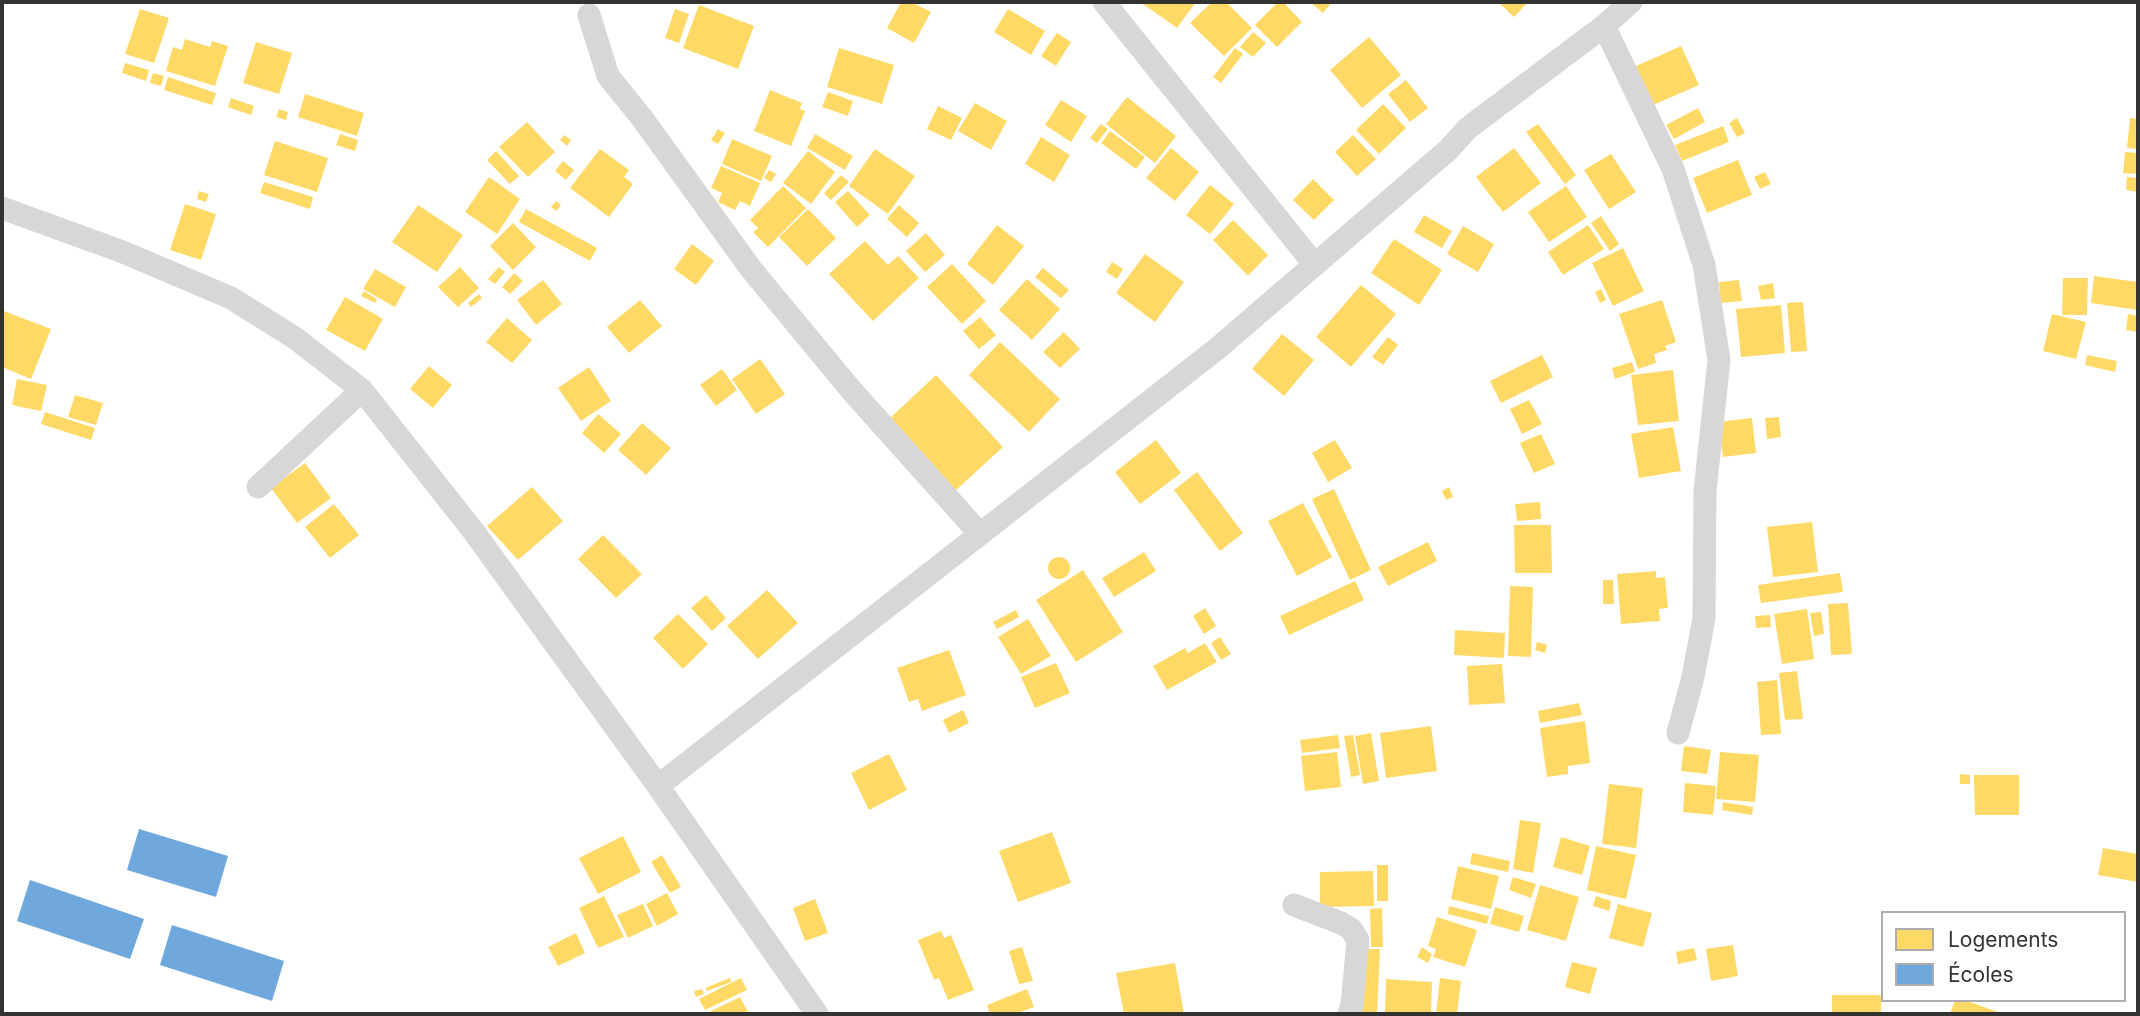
<!DOCTYPE html>
<meta charset="utf-8">
<style>
body{margin:0}
#map{position:relative;width:2140px;height:1016px;overflow:hidden;background:#fff;font-family:Inter,sans-serif}
canvas{display:block}
.frame{position:absolute;inset:0;border:4px solid #333;pointer-events:none}
.legend{position:absolute;left:1881px;top:911px;width:245px;height:91px;box-sizing:border-box;background:#fff;border:2px solid #adadad;margin:0;padding:9px 12px;list-style:none;font-size:21px;color:#333}
.legend li{display:flex;align-items:center;gap:14px;height:35px}
.legend b{width:35px;border:2px solid #adadad}
</style>
<div id="map">
<canvas width="2140" height="1016"></canvas>
<div class="frame"></div>
<ul class="legend">
<li><b style="height:19px;background:#ffd966"></b>Logements</li>
<li><b style="height:19px;background:#6fa8dc"></b>Écoles</li>
</ul>
</div>
<script>
const ctx = document.querySelector('canvas').getContext('2d');
ctx.lineJoin = 'round';
function fillPath(path, color) { ctx.fillStyle = color; ctx.fill(path, 'evenodd'); }
const toPath = rows => new Path2D(rows.map(r => 'M' + r).join(''));
function strokePath(path, color, width, dash) { ctx.strokeStyle = color; ctx.lineWidth = width; ctx.lineCap = dash ? 'butt' : 'round'; ctx.setLineDash(dash || []); ctx.stroke(path); }
fillPath(toPath([
 [901,2,911,2,931,12,914,43,887,28],
 [1144,2,1196,2,1177,28,1143,4],
 [1212,2,1226,2,1252,28,1224,56,1190,23],
 [1278,2,1283,2,1302,22,1277,47,1255,25],
 [1310,2,1332,2,1323,13],
 [1498,2,1528,2,1514,17],
 [699,5,754,26,738,69,683,48],
 [140,9,169,18,154,63,125,54],
 [675,9,689,14,679,43,665,38],
 [1008,9,1045,31,1031,55,994,32],
 [1253,32,1266,43,1253,57,1240,47],
 [1057,33,1071,42,1056,66,1041,56],
 [1369,37,1401,75,1362,108,1330,70],
 [185,39,210,47,212,41,228,46,215,86,166,71,173,47,182,50],
 [256,42,292,53,279,94,243,83],
 [1681,46,1699,85,1653,105,1636,66],
 [839,48,894,65,882,104,827,87],
 [1235,48,1243,54,1221,83,1213,77],
 [125,63,149,70,146,81,122,73],
 [153,73,164,76,161,86,150,83],
 [168,77,216,93,212,105,164,90],
 [1406,80,1428,108,1410,122,1388,94],
 [770,90,802,103,800,109,805,111,791,146,754,131],
 [828,92,853,101,848,116,822,107],
 [305,94,364,113,357,136,298,117],
 [1127,97,1176,136,1155,163,1106,124],
 [231,98,254,106,251,115,228,107],
 [1061,100,1087,116,1071,142,1045,125],
 [975,103,1007,121,991,150,958,131],
 [1383,104,1406,128,1379,154,1356,130],
 [938,106,962,118,951,140,927,129],
 [1698,108,1705,122,1674,139,1666,125],
 [279,109,288,112,286,120,276,117],
 [1737,118,1745,133,1737,137,1729,123],
 [2130,118,2138,119,2138,149,2127,148],
 [527,122,555,152,528,177,499,147],
 [1101,124,1108,129,1097,143,1090,138],
 [1538,124,1576,175,1565,184,1526,132],
 [1723,126,1729,142,1682,161,1675,145],
 [718,129,725,133,718,144,711,140],
 [1110,131,1145,157,1136,169,1101,143],
 [340,134,358,140,355,151,336,145],
 [815,134,853,156,845,170,807,148],
 [564,135,571,140,567,146,560,140],
 [1353,135,1376,159,1357,176,1335,152],
 [1041,137,1070,155,1054,182,1025,164],
 [732,139,772,156,761,181,722,164],
 [275,141,328,158,317,192,264,175],
 [1171,148,1199,172,1175,201,1146,178],
 [1514,148,1541,183,1503,212,1476,177],
 [600,149,629,170,624,177,633,184,609,217,570,188],
 [875,149,915,176,888,214,849,186],
 [496,151,519,176,510,184,487,160],
 [808,151,835,172,811,204,783,183],
 [2125,152,2138,153,2138,174,2123,173],
 [1611,154,1636,192,1609,209,1584,170],
 [1738,160,1752,195,1707,213,1693,178],
 [563,161,574,170,566,180,555,171],
 [721,166,760,183,750,206,740,201,735,210,718,202,722,193,711,188],
 [769,170,776,174,771,182,764,178],
 [1765,172,1771,184,1760,189,1754,177],
 [841,175,849,182,831,200,824,193],
 [489,177,520,199,497,234,465,212],
 [2127,177,2138,178,2138,192,2126,190],
 [1313,179,1334,200,1314,220,1293,200],
 [264,182,313,197,310,209,260,193],
 [1210,185,1234,204,1210,234,1186,215],
 [783,186,806,208,768,247,753,232,758,228,750,220],
 [1566,186,1587,217,1549,242,1528,212],
 [199,191,209,194,206,202,197,199],
 [848,191,870,215,857,227,835,202],
 [556,201,561,205,556,211,551,207],
 [185,204,216,214,201,260,170,250],
 [418,205,463,235,437,272,392,242],
 [899,205,919,223,907,237,887,219],
 [526,209,597,248,590,261,519,222],
 [808,209,836,238,807,266,779,237],
 [1424,215,1452,231,1442,248,1414,232],
 [1601,216,1619,244,1610,251,1591,223],
 [1233,220,1268,255,1248,276,1213,240],
 [513,223,536,247,513,270,490,246],
 [997,225,1024,246,993,285,967,264],
 [1588,225,1604,249,1563,275,1548,252],
 [1463,226,1494,244,1478,272,1447,254],
 [926,233,945,255,925,272,906,251],
 [1394,239,1442,270,1419,305,1371,273],
 [865,241,888,265,898,256,919,278,873,321,829,274],
 [692,244,714,261,696,285,674,269],
 [1623,248,1644,291,1613,306,1592,263],
 [1145,254,1184,282,1155,322,1116,293],
 [1112,262,1123,269,1117,279,1106,272],
 [952,264,986,301,962,324,927,287],
 [460,267,479,288,458,307,438,287],
 [499,267,505,272,495,284,488,279],
 [1043,268,1069,290,1061,298,1035,277],
 [375,269,406,287,395,307,363,289],
 [514,273,523,281,510,294,502,287],
 [2094,276,2138,282,2138,310,2091,303],
 [2063,278,2088,278,2087,315,2062,315],
 [1027,279,1060,309,1032,340,999,310],
 [543,280,562,304,536,325,517,300],
 [1739,280,1742,301,1721,303,1719,282],
 [1773,283,1775,298,1761,300,1758,286],
 [1361,285,1396,314,1351,367,1316,337],
 [1601,289,1606,300,1600,303,1595,292],
 [364,291,377,299,375,303,361,296],
 [479,294,482,298,471,307,468,303],
 [345,297,383,319,365,351,326,330],
 [640,300,662,326,629,353,607,327],
 [1662,300,1676,342,1665,346,1667,350,1654,354,1656,363,1638,369,1619,314],
 [1803,302,1807,351,1791,352,1787,303],
 [1781,305,1785,353,1741,357,1736,309],
 [4,311,51,329,31,379,2,367,2,316],
 [2052,314,2086,322,2076,359,2043,351],
 [2128,314,2138,316,2138,332,2126,330],
 [980,317,996,335,979,349,963,331],
 [507,318,532,340,512,363,486,342],
 [1064,332,1080,349,1060,368,1043,352],
 [1282,334,1314,360,1284,396,1252,369],
 [1388,337,1398,345,1383,365,1372,357],
 [1000,342,1060,399,1029,432,969,375],
 [1542,355,1553,377,1501,403,1490,381],
 [2087,355,2117,361,2115,372,2085,365],
 [760,359,785,394,756,414,732,379],
 [1632,362,1635,372,1615,379,1612,368],
 [429,366,452,385,433,408,410,389],
 [589,367,611,401,581,421,558,388],
 [722,369,737,390,716,406,700,385],
 [1673,370,1679,421,1638,425,1631,375],
 [936,375,1003,447,954,492,888,420],
 [17,379,47,385,41,411,12,405],
 [75,395,103,403,96,425,68,417],
 [1529,400,1542,424,1522,434,1510,409],
 [45,412,95,428,91,440,41,424],
 [598,414,621,434,604,453,582,433],
 [1779,417,1781,437,1767,439,1765,418],
 [1752,418,1756,453,1723,457,1718,422],
 [642,423,671,448,646,475,618,450],
 [1673,427,1681,471,1639,478,1631,434],
 [1541,434,1555,464,1534,473,1520,443],
 [1156,440,1181,473,1140,504,1115,472],
 [1335,440,1352,468,1328,482,1312,453],
 [305,463,331,498,297,523,271,488],
 [1197,472,1243,533,1220,551,1174,490],
 [532,487,563,521,518,560,487,526],
 [1449,487,1453,497,1446,500,1442,491],
 [1334,489,1371,570,1350,580,1312,499],
 [1540,502,1541,519,1517,521,1515,504],
 [1303,503,1332,557,1297,576,1268,521],
 [334,504,359,535,330,558,305,527],
 [1812,522,1818,572,1773,577,1767,527],
 [1514,525,1551,525,1552,573,1515,573],
 [603,535,642,574,616,598,578,559],
 [1428,542,1437,561,1388,586,1378,567],
 [1144,552,1156,571,1114,597,1102,578],
 '1048 568a11 11 0 1 1 22 0a11 11 0 1 1-22 0Z',
 [1083,570,1123,632,1076,662,1036,600],
 [1656,571,1656,578,1665,577,1668,608,1659,609,1660,621,1621,624,1617,574],
 [1840,573,1843,592,1761,603,1758,585],
 [1603,580,1613,580,1614,604,1603,604],
 [1355,581,1364,600,1289,635,1280,616],
 [1510,586,1533,587,1531,657,1508,656],
 [767,590,798,623,758,659,727,626],
 [706,595,726,618,712,631,691,608],
 [1848,603,1852,654,1831,655,1828,604],
 [1205,608,1216,626,1204,634,1193,616],
 [1807,609,1814,659,1782,664,1774,614],
 [1016,610,1019,617,997,629,993,622],
 [1821,612,1824,634,1814,636,1810,613],
 [678,614,708,644,683,669,653,638],
 [1770,615,1771,627,1756,628,1755,616],
 [1028,619,1051,656,1021,674,998,637],
 [1455,630,1505,633,1504,658,1454,655],
 [1220,637,1231,654,1221,660,1211,643],
 [1537,642,1547,645,1545,653,1535,650],
 [1205,643,1217,662,1167,690,1153,666,1185,648,1188,653],
 [949,650,966,695,922,711,918,699,909,702,897,668],
 [1056,663,1070,693,1035,708,1021,677],
 [1502,664,1505,703,1469,705,1467,666],
 [1797,671,1803,719,1785,720,1779,673],
 [1777,680,1781,734,1761,735,1757,682],
 [1579,703,1582,715,1540,723,1538,711],
 [963,710,969,723,949,733,943,720],
 [1585,721,1590,763,1568,766,1568,774,1547,777,1540,728],
 [1431,726,1437,771,1386,778,1380,733],
 [1371,733,1379,781,1363,784,1355,736],
 [1338,735,1340,748,1302,753,1300,740],
 [1353,735,1360,775,1351,777,1344,736],
 [1684,746,1711,750,1707,774,1681,771],
 [1337,752,1341,787,1305,791,1301,756],
 [1720,752,1759,755,1755,802,1716,799],
 [889,754,907,790,869,810,851,773],
 [1960,774,1970,775,1970,784,1960,784],
 [1974,775,2019,775,2019,815,1975,815],
 [1685,783,1716,786,1713,815,1683,812],
 [1609,784,1643,788,1636,848,1602,844],
 [1723,802,1753,807,1752,815,1722,810],
 [1520,820,1541,823,1533,873,1513,869],
 [1052,832,1071,883,1018,902,999,851],
 [623,836,641,872,598,894,579,858],
 [1561,837,1590,846,1582,875,1553,867],
 [1596,846,1636,855,1626,899,1587,890],
 [2103,848,2138,854,2138,882,2098,875],
 [1472,853,1510,861,1508,872,1470,864],
 [662,855,681,887,670,893,651,862],
 [1377,865,1388,865,1388,901,1377,901],
 [1458,866,1499,876,1491,909,1451,899],
 [1373,871,1374,906,1320,907,1320,872],
 [1513,877,1536,884,1531,898,1509,890],
 [1540,885,1579,897,1566,941,1527,930],
 [667,893,678,914,657,926,646,904],
 [604,896,624,937,598,948,579,908],
 [1596,896,1611,901,1609,911,1593,906],
 [815,899,828,933,805,941,793,908],
 [643,904,653,926,628,938,617,915],
 [1618,904,1652,913,1643,947,1609,938],
 [1449,906,1489,916,1487,924,1448,914],
 [1495,907,1524,916,1519,932,1490,924],
 [1382,908,1383,947,1371,947,1370,909],
 [1437,917,1477,930,1465,967,1433,957,1436,949,1428,946],
 [941,931,944,938,951,935,974,990,948,1000,939,978,934,980,918,940],
 [576,933,585,953,558,966,548,947],
 [1733,945,1738,976,1711,981,1706,949],
 [1022,947,1033,981,1019,984,1009,951],
 [1422,947,1432,954,1428,963,1417,957],
 [1694,948,1697,960,1678,964,1676,952],
 [1365,949,1380,949,1377,1014,1361,1014],
 [1572,962,1597,968,1590,994,1565,987],
 [1175,963,1184,1014,1124,1014,1116,973],
 [730,978,731,982,707,991,705,988],
 [741,978,747,990,705,1010,699,999],
 [1440,978,1461,981,1457,1014,1436,1014],
 [1386,979,1432,982,1431,1014,1385,1014],
 [702,989,704,994,696,997,694,991],
 [1027,989,1034,1007,1015,1014,990,1014,987,1005],
 [1832,995,1881,995,1881,1014,1832,1014],
 [740,997,749,1014,712,1014,711,1011],
 [1955,1000,1965,1000,2003,1014,1950,1014]
]), '#ffd966');
fillPath(toPath([
 [139,829,228,856,216,897,127,870],
 [30,880,144,919,130,959,17,921],
 [172,925,284,961,272,1001,160,965]
]), '#6fa8dc');
strokePath(toPath([
 [1104,2,1315,265],
 [589,15,608,76,642,118,751,269,852,391,980,534],
 [1604,26,1673,169,1704,265,1719,360,1705,491,1704,618,1693,677,1678,733],
 [2,208,123,252,231,298,295,338,362,390,474,532,658,786,817,1014],
 [258,487,362,390],
 [658,786,1218,348,1448,150,1468,128,1604,26,1631,2],
 [1294,905,1341,923,1351,929,1358,940,1352,1005,1349,1014]
]), '#d7d7d7', 23);
</script>
